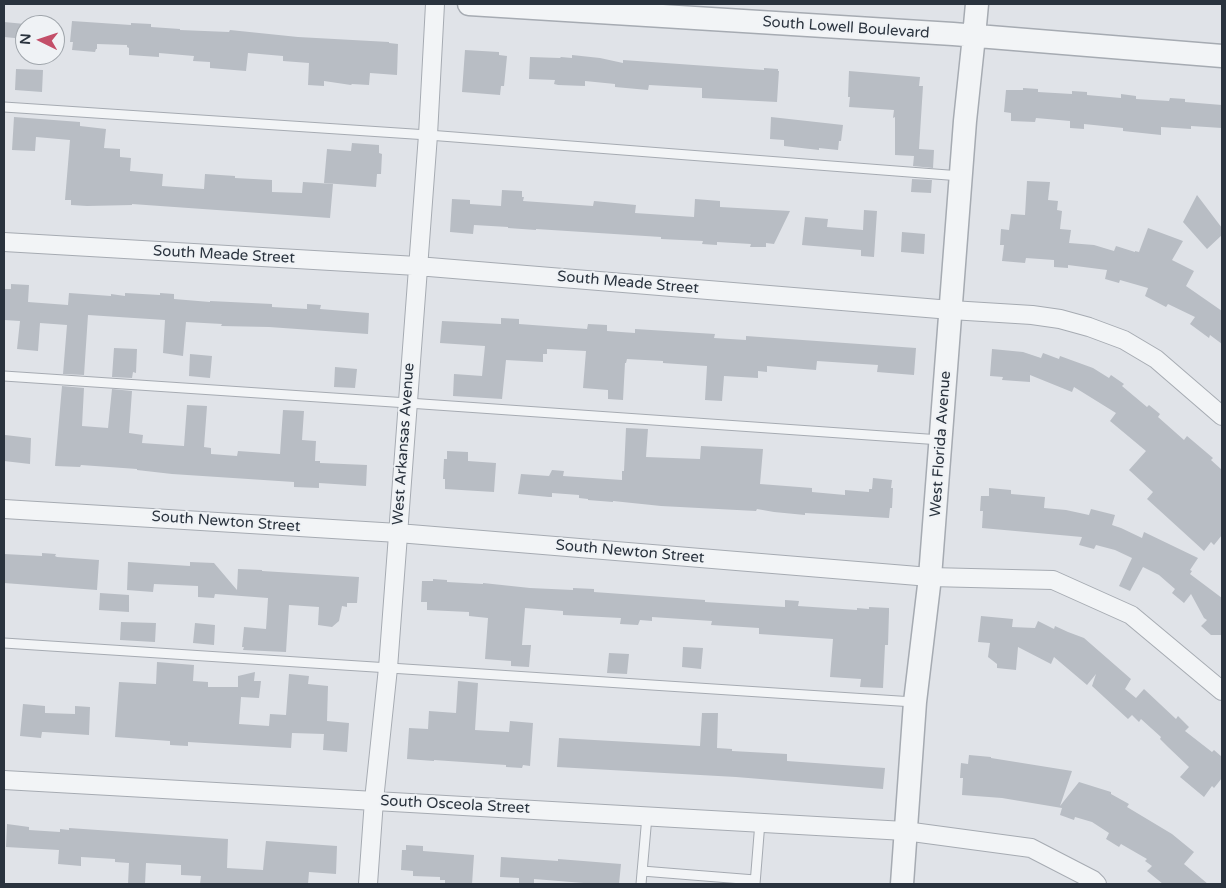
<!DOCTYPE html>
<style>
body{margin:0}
#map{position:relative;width:1226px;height:888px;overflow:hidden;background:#e0e3e8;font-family:"Varela Round",sans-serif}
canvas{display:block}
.frame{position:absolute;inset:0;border:5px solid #2a333e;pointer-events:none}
.north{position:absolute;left:15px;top:15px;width:50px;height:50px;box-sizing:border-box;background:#eff2f5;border:1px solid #a0a6ac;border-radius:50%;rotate:274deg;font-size:14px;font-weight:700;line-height:20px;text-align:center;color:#2a333e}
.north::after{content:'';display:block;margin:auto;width:18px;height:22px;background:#c34f69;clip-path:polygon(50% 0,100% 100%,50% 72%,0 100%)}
</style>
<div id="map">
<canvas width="1226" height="888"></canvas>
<div class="frame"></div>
<div class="north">N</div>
</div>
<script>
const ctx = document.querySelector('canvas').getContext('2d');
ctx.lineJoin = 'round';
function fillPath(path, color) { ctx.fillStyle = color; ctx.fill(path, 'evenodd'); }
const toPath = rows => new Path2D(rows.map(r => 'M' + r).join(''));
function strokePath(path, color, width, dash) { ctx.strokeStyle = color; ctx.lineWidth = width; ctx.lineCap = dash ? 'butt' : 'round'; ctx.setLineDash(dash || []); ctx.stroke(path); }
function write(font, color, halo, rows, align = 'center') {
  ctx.font = font + ' "Varela Round",sans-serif'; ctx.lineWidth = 4; ctx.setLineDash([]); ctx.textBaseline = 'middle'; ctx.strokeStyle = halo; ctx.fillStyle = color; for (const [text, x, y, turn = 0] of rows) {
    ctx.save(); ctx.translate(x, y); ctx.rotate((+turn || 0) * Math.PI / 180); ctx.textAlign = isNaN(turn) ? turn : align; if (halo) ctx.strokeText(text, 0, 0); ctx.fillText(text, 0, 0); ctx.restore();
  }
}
fillPath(toPath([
 [72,21,131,25,131,23,151,24,151,27,180,29,180,30,229,32,230,30,298,37,389,42,389,43,398,44,397,75,370,73,369,85,352,84,351,85,324,81,324,86,308,85,309,63,283,61,283,56,248,53,246,71,210,68,210,62,193,61,194,56,159,53,159,57,129,55,129,48,127,47,127,45,97,44,97,49,96,49,95,52,72,50,73,42,70,42],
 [4,22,25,24,25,39,4,37],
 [465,50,499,52,499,55,507,56,504,86,501,86,500,95,462,92],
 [572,55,600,58,623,63,623,60,764,70,764,68,778,69,778,71,779,71,777,102,702,98,702,88,649,85,648,90,615,87,615,84,585,81,585,86,558,85,554,84,555,80,529,79,530,57,560,58,561,57,572,58],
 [16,69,43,70,42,92,15,90],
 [849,71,920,77,919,86,923,86,919,149,934,150,933,168,913,166,914,156,895,155,895,117,893,118,894,110,849,107,850,97,848,97],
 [1023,88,1038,89,1038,92,1072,94,1072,91,1087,92,1087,95,1121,98,1121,94,1136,96,1136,99,1169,101,1170,98,1185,99,1185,102,1222,105,1222,128,1191,126,1191,129,1161,127,1161,135,1123,131,1123,128,1084,124,1084,129,1070,128,1070,121,1036,118,1035,122,1011,121,1011,113,1004,112,1006,90,1023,90],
 [14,117,80,122,80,126,106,129,104,148,120,149,120,157,131,158,130,171,163,174,162,186,204,189,205,174,235,176,235,178,272,180,272,192,302,193,303,182,333,184,330,218,132,204,132,205,87,206,71,205,71,200,65,200,70,140,36,137,35,151,12,150],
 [771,117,843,125,841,141,839,141,838,150,819,148,819,150,784,146,784,140,770,139],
 [352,143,379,145,379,153,382,154,381,174,377,174,376,187,324,183,327,149,351,151],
 [912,179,932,180,931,193,911,192],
 [1027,181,1050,182,1048,200,1058,201,1057,210,1062,211,1060,229,1071,230,1069,243,1094,245,1114,251,1116,246,1135,252,1135,251,1139,252,1148,228,1183,241,1172,260,1194,271,1186,286,1222,311,1222,344,1210,335,1209,338,1190,324,1195,317,1168,304,1166,307,1145,296,1148,288,1120,280,1119,283,1105,279,1107,270,1068,265,1068,268,1054,267,1054,260,1026,258,1025,263,1002,261,1004,245,1000,245,1001,229,1009,230,1011,214,1025,215],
 [502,190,522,191,522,197,524,197,523,201,593,206,594,201,636,205,635,213,694,217,695,199,720,201,720,207,790,211,774,244,766,243,766,247,750,247,751,244,717,242,717,245,702,244,703,241,661,239,661,237,536,229,536,230,508,228,508,227,474,225,473,234,450,232,452,199,470,200,470,204,501,206],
 [1197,195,1222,228,1222,235,1207,249,1183,222],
 [864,210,877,211,874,257,861,256,861,250,802,245,805,217,828,219,827,227,863,230],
 [902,232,925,234,924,254,901,252],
 [11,284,29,285,28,302,68,305,69,293,111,296,111,294,125,296,125,293,160,295,160,293,174,294,174,299,210,302,210,301,272,304,272,307,307,309,307,304,321,305,320,309,369,313,368,334,269,327,221,326,222,324,186,322,183,356,163,353,165,320,88,315,84,375,63,374,67,325,40,323,38,351,17,349,20,321,4,320,4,289,11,289],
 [501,318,519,319,519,324,587,329,588,324,607,325,607,331,635,333,635,329,715,334,714,338,746,340,746,336,916,348,914,375,877,372,878,365,817,361,816,370,767,366,767,372,758,371,758,378,724,376,722,401,705,400,707,366,663,363,663,361,627,359,626,363,625,363,623,400,608,399,608,390,583,388,586,351,547,349,547,354,543,354,543,362,506,360,502,399,453,396,454,374,482,376,485,346,440,343,442,321,501,324],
 [114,348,137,349,136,373,133,372,132,378,112,377],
 [992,349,1023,352,1041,358,1043,353,1059,359,1060,356,1093,368,1109,378,1111,375,1124,384,1122,386,1147,407,1149,405,1160,414,1158,417,1184,440,1187,436,1213,458,1211,460,1222,470,1222,535,1214,545,1211,542,1204,551,1147,499,1153,492,1129,470,1146,451,1110,421,1116,413,1074,387,1072,392,1030,375,1030,382,1002,380,1003,377,990,376],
 [190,354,212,356,210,378,189,376],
 [335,367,357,369,355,388,334,387],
 [62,386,84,388,82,426,108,428,112,389,132,391,129,433,143,435,142,443,184,446,187,405,207,406,204,447,211,448,211,454,237,456,238,451,280,454,283,410,304,411,302,440,316,441,315,461,320,461,320,463,367,465,366,486,319,483,319,488,294,487,294,482,172,474,137,470,137,469,81,465,80,467,55,466],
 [626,428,648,429,646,457,700,459,701,446,763,449,760,484,812,488,812,492,845,495,845,490,869,492,869,489,872,489,873,478,892,480,891,488,893,488,892,508,890,508,889,518,805,513,805,515,774,512,757,509,756,511,661,506,613,501,613,502,588,500,588,499,579,498,579,495,552,493,552,497,549,497,518,494,521,474,549,476,552,470,564,471,563,476,622,480,622,471,624,471],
 [5,435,31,438,30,464,4,461],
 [447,451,468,452,468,461,496,463,494,492,445,489,445,479,443,479,444,459,447,459],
 [989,488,1011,490,1011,494,1045,497,1044,508,1066,510,1089,515,1091,509,1115,515,1112,525,1121,528,1142,538,1144,532,1198,558,1190,570,1192,571,1190,574,1222,598,1222,635,1211,635,1201,626,1207,620,1204,618,1191,594,1184,603,1172,593,1175,589,1159,575,1143,567,1130,591,1119,586,1132,558,1115,550,1096,545,1094,549,1079,545,1082,537,982,528,983,511,980,511,981,496,989,496],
 [42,553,56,554,55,556,57,557,99,560,97,590,4,583,4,554,42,556],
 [128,562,190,566,190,562,214,563,237,590,238,569,262,570,262,571,359,577,357,603,347,603,347,607,342,606,339,621,332,627,318,625,319,607,289,605,286,652,243,650,244,647,242,647,244,627,266,629,268,598,215,594,214,598,198,597,198,586,154,584,153,592,127,590],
 [433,579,447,580,447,582,483,584,483,583,530,588,573,590,573,588,594,589,594,592,705,600,705,602,785,607,785,600,799,601,798,606,857,610,857,608,869,609,869,607,889,608,889,612,888,645,885,645,883,688,860,687,861,679,830,677,833,639,759,634,759,628,711,625,712,621,652,617,652,621,640,620,638,625,620,624,621,618,563,615,563,611,525,608,522,645,531,645,529,667,511,666,511,661,485,659,488,618,469,616,469,612,427,610,427,602,421,602,422,581,433,581],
 [100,593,129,595,129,612,99,610],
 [981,616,1013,619,1012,627,1035,628,1038,621,1054,629,1055,626,1068,632,1084,638,1131,679,1125,689,1136,698,1144,689,1176,719,1178,716,1189,727,1185,731,1212,752,1214,750,1222,757,1222,778,1214,788,1212,786,1204,797,1180,777,1189,767,1168,747,1160,739,1161,737,1141,719,1139,722,1132,715,1128,719,1092,686,1096,674,1087,685,1054,657,1051,664,1018,647,1016,670,997,668,997,664,988,657,990,643,978,642],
 [121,622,156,623,155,642,120,640],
 [195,623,215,625,214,645,193,643],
 [683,647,703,648,701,669,682,667],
 [609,653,629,654,627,674,607,673],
 [157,662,194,665,193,681,208,682,208,687,238,687,238,676,255,672,254,681,261,681,259,698,241,697,239,724,269,726,270,714,286,715,289,674,309,676,308,684,328,686,327,721,349,723,347,752,323,750,324,734,292,733,291,748,188,742,188,746,170,745,170,741,115,737,119,682,156,684],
 [458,681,478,683,475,730,509,732,510,721,533,723,530,766,523,765,522,768,506,767,506,765,434,760,434,761,407,759,409,728,428,729,429,711,456,713],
 [23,704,45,706,45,713,75,714,75,706,90,707,89,735,44,732,42,732,41,738,20,736],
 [702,713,718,713,717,748,732,749,732,751,787,754,787,761,885,768,883,789,736,777,557,767,559,738,700,746],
 [969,755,991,757,991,758,1072,771,1060,806,1079,782,1111,792,1111,794,1129,804,1127,807,1172,834,1194,852,1184,864,1208,884,1163,884,1147,871,1152,866,1145,861,1147,859,1121,844,1119,847,1106,839,1109,833,1092,822,1075,817,1074,820,1060,815,1062,808,1002,798,962,795,963,778,960,778,961,763,968,764],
 [7,824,29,827,29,830,60,832,60,829,69,830,69,828,228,839,227,868,263,870,266,841,337,846,336,874,309,872,308,884,200,884,201,876,181,875,181,865,146,863,145,884,128,884,129,863,115,862,115,859,81,857,81,866,58,864,59,850,6,847],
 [406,845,423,846,423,851,474,855,472,884,445,884,445,880,440,880,440,877,413,876,413,871,401,870,402,850,406,850],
 [501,857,558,861,558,859,621,864,619,884,596,884,534,879,534,884,519,884,519,878,500,877]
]), '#b8bdc4');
const service = toPath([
 [4,107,428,135,961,176],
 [4,376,408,403,941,440],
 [4,643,914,702],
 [642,871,755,880],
 [641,884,647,816],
 [755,884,760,822]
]);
const minor = toPath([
 [4,242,417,266,951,310,1032,315,1060,319,1089,327,1124,340,1156,359,1222,416],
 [4,509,398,533,930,577,1053,580,1131,615,1222,691],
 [4,780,905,831,1031,848,1093,880,1097,884],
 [368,884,374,800,388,668,428,135,435,4]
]);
const tertiary = toPath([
 [469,4,953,34,1222,56],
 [902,884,915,702,930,577,965,121,974,36,977,4]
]);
strokePath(service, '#a6abb2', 11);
strokePath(minor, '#a6abb2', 20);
strokePath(tertiary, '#a6abb2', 25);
strokePath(service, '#f2f4f6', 9);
strokePath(minor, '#f2f4f6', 18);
strokePath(tertiary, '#f2f4f6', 22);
write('15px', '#2a333e', '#eff2f5', [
 ["South Lowell Boulevard",846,28,4],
 ["South Meade Street",224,255,3],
 ["South Meade Street",628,283,5],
 ["West Arkansas Avenue",404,444,-86],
 ["West Florida Avenue",941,444,-86],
 ["South Newton Street",226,522,4],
 ["South Newton Street",630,552,5],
 ["South Osceola Street",455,805,3]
]);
</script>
